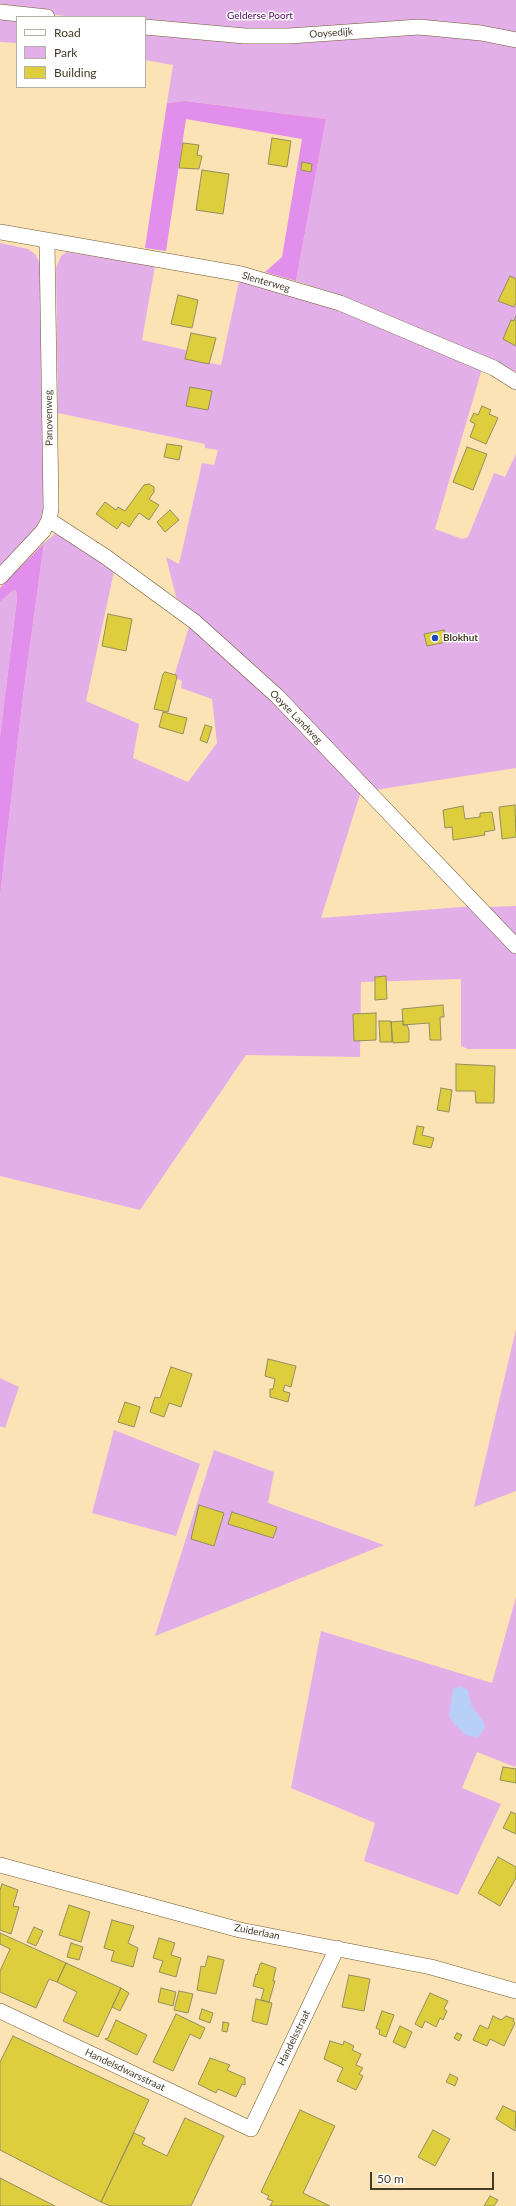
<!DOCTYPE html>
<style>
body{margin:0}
#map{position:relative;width:516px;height:2206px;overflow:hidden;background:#fce3b5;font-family:Lato,sans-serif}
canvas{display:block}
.legend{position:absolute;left:16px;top:16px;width:130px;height:72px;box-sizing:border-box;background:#fff;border:1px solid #b4b0a9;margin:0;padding:5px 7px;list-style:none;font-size:12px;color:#433a27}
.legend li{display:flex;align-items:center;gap:8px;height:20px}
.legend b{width:20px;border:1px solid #b4b0a9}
.scale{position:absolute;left:370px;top:2172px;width:124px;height:18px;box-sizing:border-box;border:2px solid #433a27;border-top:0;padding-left:5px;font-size:12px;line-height:14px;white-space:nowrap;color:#433a27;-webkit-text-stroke:3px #fff;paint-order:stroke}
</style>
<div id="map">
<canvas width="516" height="2206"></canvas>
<ul class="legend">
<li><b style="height:5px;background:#fff"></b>Road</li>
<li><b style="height:11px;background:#e3afe9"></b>Park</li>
<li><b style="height:11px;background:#dece3d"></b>Building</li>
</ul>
<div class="scale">50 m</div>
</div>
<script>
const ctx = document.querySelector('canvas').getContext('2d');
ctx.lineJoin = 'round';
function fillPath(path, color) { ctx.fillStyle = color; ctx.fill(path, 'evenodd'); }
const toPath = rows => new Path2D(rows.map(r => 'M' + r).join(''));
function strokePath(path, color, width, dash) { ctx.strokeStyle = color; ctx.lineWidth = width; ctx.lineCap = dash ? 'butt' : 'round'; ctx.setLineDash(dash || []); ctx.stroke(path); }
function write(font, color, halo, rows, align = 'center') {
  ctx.font = font + ' Lato,sans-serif'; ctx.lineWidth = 3; ctx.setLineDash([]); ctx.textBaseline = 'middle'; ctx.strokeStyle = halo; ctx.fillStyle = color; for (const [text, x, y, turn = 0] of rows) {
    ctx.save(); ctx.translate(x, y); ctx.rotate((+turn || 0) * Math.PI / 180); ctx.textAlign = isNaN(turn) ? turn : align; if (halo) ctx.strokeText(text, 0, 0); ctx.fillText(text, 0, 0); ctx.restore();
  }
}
fillPath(toPath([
 [0,0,516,0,516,36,239,32,145,23,145,17,78,17,0,10],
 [0,17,17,19,17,43,0,42],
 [417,31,516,45,516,372,337,294,296,281,326,119,185,101,167,103,173,65,145,60,145,33],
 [0,243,28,249,35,254,41,265,46,502,41,520,33,532,0,567],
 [67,252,155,266,142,340,190,351,189,359,221,365,239,281,338,310,482,369,435,529,462,539,468,537,494,473,505,477,516,454,516,768,375,790,283,695,176,597,166,557,179,564,202,463,214,465,218,450,205,448,205,444,58,413,56,268,61,256],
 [55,534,65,535,115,567,86,701,139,724,133,758,188,782,217,743,212,699,181,688,182,681,174,677,190,623,272,695,362,788,321,918,474,906,516,951,516,1049,468,1049,461,1046,461,979,361,982,360,1057,246,1055,140,1210,0,1176,0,896,23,696,44,543],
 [16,590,17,599,0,737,0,602,12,591],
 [516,906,516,939,489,907],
 [516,1329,516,1491,474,1507],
 [0,1378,19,1387,5,1428,0,1426],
 [114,1430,200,1464,176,1536,92,1513],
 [214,1450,274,1472,268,1503,384,1545,155,1636],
 [516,1597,516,1764,515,1767,477,1752,462,1788,501,1804,458,1895,364,1861,375,1823,291,1788,321,1631,492,1683]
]), '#e3afe9');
fillPath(toPath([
 [185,101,326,119,296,281,265,272,282,257,302,139,186,119,166,251,145,248,167,103],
 [44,543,23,696,0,896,0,737,17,599,16,590,12,591,0,602,0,588]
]), '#e28eec');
fillPath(toPath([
 [460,1686,468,1690,471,1705,483,1721,485,1728,477,1738,466,1735,454,1724,449,1716,453,1689]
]), '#b8cff8');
const building = toPath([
 [272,138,291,141,287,167,268,164,272,138],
 [183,143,199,145,197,155,202,156,199,169,179,168,183,143],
 [302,162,312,164,311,172,301,170,302,162],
 [202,170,229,174,223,214,196,210,202,170],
 [510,276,516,279,516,303,514,307,498,301,510,276],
 [178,295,198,300,192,328,171,324,178,295],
 [516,316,516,346,503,339,511,320,514,321,516,316],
 [191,333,216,338,209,364,185,359,191,333],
 [190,387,212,391,208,410,186,406,190,387],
 [482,406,491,410,489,414,498,418,486,444,470,437,475,424,470,421,474,413,478,415,482,406],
 [167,444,182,446,179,460,164,457,167,444],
 [467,447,487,454,473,490,453,482,467,447],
 [149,484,154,487,154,492,149,499,159,505,149,520,139,513,129,527,122,522,117,529,96,514,105,502,116,510,118,507,125,511,144,485,149,484],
 [170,510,179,520,165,532,157,522,170,510],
 [108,614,132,619,126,651,102,646,108,614],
 [444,630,446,642,427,646,424,634,444,630],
 [165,672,176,675,177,677,168,712,154,709,163,674,165,672],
 [163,712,187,718,183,734,159,727,163,712],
 [205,725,212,727,207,743,200,740,205,725],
 [515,805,516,837,502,839,499,807,515,805],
 [463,806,465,819,480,817,480,813,492,812,495,830,484,832,485,835,453,840,452,827,445,828,443,810,463,806],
 [375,977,386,976,387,999,375,1000,375,977],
 [443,1005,444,1017,440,1017,441,1040,430,1040,429,1023,403,1025,402,1009,443,1005],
 [376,1013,376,1040,354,1041,353,1014,376,1013],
 [379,1021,391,1021,392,1042,380,1042,379,1021],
 [403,1021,403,1025,407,1025,409,1030,409,1042,393,1043,391,1022,403,1021],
 [456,1064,495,1066,494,1103,476,1103,475,1091,456,1091,456,1064],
 [441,1088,452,1090,449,1112,437,1110,441,1088],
 [417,1126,424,1127,422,1135,434,1138,431,1148,413,1144,417,1126],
 [268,1359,296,1366,291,1387,285,1385,283,1391,290,1393,288,1402,270,1397,270,1389,273,1389,275,1379,265,1376,268,1359],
 [171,1367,192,1374,181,1407,169,1403,164,1417,150,1412,155,1397,160,1398,171,1367],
 [125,1402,140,1407,134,1427,118,1422,125,1402],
 [199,1505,224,1513,214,1546,191,1539,199,1505],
 [232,1512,277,1527,273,1538,228,1524,232,1512],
 [503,1767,516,1769,516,1783,500,1780,503,1767],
 [511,1812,516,1814,516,1834,503,1828,511,1812],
 [498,1857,516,1867,516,1878,500,1906,478,1893,498,1857],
 [2,1884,18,1890,13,1906,19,1907,11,1934,0,1930,0,1890,2,1884],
 [69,1905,90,1912,81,1942,59,1935,69,1905],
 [112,1920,134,1926,128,1943,138,1948,133,1967,111,1961,114,1951,104,1948,112,1920],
 [34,1927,43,1931,36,1946,27,1942,34,1927],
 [0,1933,66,1963,57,1982,49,1979,36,2008,0,1992,0,1971,10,1949,0,1944,0,1933],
 [159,1938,175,1943,171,1955,181,1958,176,1977,159,1972,163,1961,153,1958,159,1938],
 [71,1943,83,1947,79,1960,67,1957,71,1943],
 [208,1956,224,1960,216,1994,197,1990,201,1966,205,1967,208,1956],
 [66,1963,121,1988,98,2037,63,2021,77,1992,57,1982,66,1963],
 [262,1963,276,1968,273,1981,275,1981,269,2002,261,2000,264,1989,253,1986,256,1974,257,1975,260,1964,262,1963],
 [349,1975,370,1979,364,2011,342,2007,349,1975],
 [121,1988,129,1993,120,2011,112,2007,121,1988],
 [161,1988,176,1992,173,2006,158,2002,161,1988],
 [179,1991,193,1994,188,2013,174,2010,179,1991],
 [430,1993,448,2001,444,2009,447,2011,443,2020,440,2018,436,2027,425,2021,422,2028,415,2024,430,1993],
 [256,1999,272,2003,267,2025,252,2021,256,1999],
 [202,2009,213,2013,210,2023,199,2019,202,2009],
 [382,2011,394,2015,386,2037,379,2034,380,2030,376,2028,382,2011],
 [176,2014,205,2028,200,2039,190,2034,173,2071,153,2062,176,2014],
 [493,2016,501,2020,506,2016,514,2019,513,2021,515,2023,504,2046,490,2039,487,2046,473,2040,480,2025,488,2029,493,2016],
 [116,2020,147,2035,137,2055,105,2039,108,2038,116,2020],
 [223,2022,229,2023,227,2032,222,2031,223,2022],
 [400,2026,412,2032,405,2048,393,2042,400,2026],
 [457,2033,462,2035,459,2041,454,2038,457,2033],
 [13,2036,149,2100,101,2202,0,2150,0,2062,13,2036],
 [330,2041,343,2045,344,2041,354,2046,352,2050,361,2054,356,2065,363,2068,359,2074,363,2076,356,2090,337,2081,343,2068,324,2059,330,2041],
 [210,2058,230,2065,227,2070,245,2078,245,2085,242,2084,236,2097,218,2089,216,2093,198,2084,210,2058],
 [450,2074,458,2078,455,2086,446,2082,450,2074],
 [503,2106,516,2112,515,2131,496,2119,503,2106],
 [300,2110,335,2126,303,2193,330,2206,270,2206,273,2201,267,2199,269,2196,261,2192,300,2110],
 [185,2118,224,2136,191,2206,110,2206,101,2202,134,2133,145,2138,142,2144,167,2156,185,2118],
 [433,2130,450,2139,435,2166,418,2157,433,2130],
 [0,2178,45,2201,55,2206,0,2206,0,2178],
 [490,2196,498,2200,494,2206,484,2206,490,2196]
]);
fillPath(building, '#dece3d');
strokePath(building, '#938e5f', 1);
const minor = toPath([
 [0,12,47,17],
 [145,27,245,36,289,36,419,27,481,33,516,40],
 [0,232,241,274,340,303,494,368,516,382],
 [49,520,106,557,195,622,277,696,516,946],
 [0,577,43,531,49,520,51,509,47,241],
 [0,1865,240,1930,431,1967,516,1991],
 [0,2011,251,2129,337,1948]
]);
strokePath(minor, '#6f592f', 16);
strokePath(minor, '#fff', 15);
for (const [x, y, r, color] of [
 [435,638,4,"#1b4bb8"]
]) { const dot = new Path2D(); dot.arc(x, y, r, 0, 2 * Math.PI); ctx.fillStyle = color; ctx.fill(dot); strokePath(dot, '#fff', 1.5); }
write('10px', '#54015d', '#fff', [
 ["Gelderse Poort",260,16]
]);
write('10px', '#433a27', '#fff', [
 ["Ooysedijk",331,33,-4],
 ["Slenterweg",266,282,16],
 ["Panovenweg",49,418,-91],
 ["Ooyse Landweg",296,717,46],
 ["Zuiderlaan",257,1932,11],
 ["Handelsstraat",294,2038,-64],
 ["Handelsdwarsstraat",125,2070,25]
]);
write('bold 10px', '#433a27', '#fff', [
 ["Blokhut",443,638]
], 'left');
</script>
